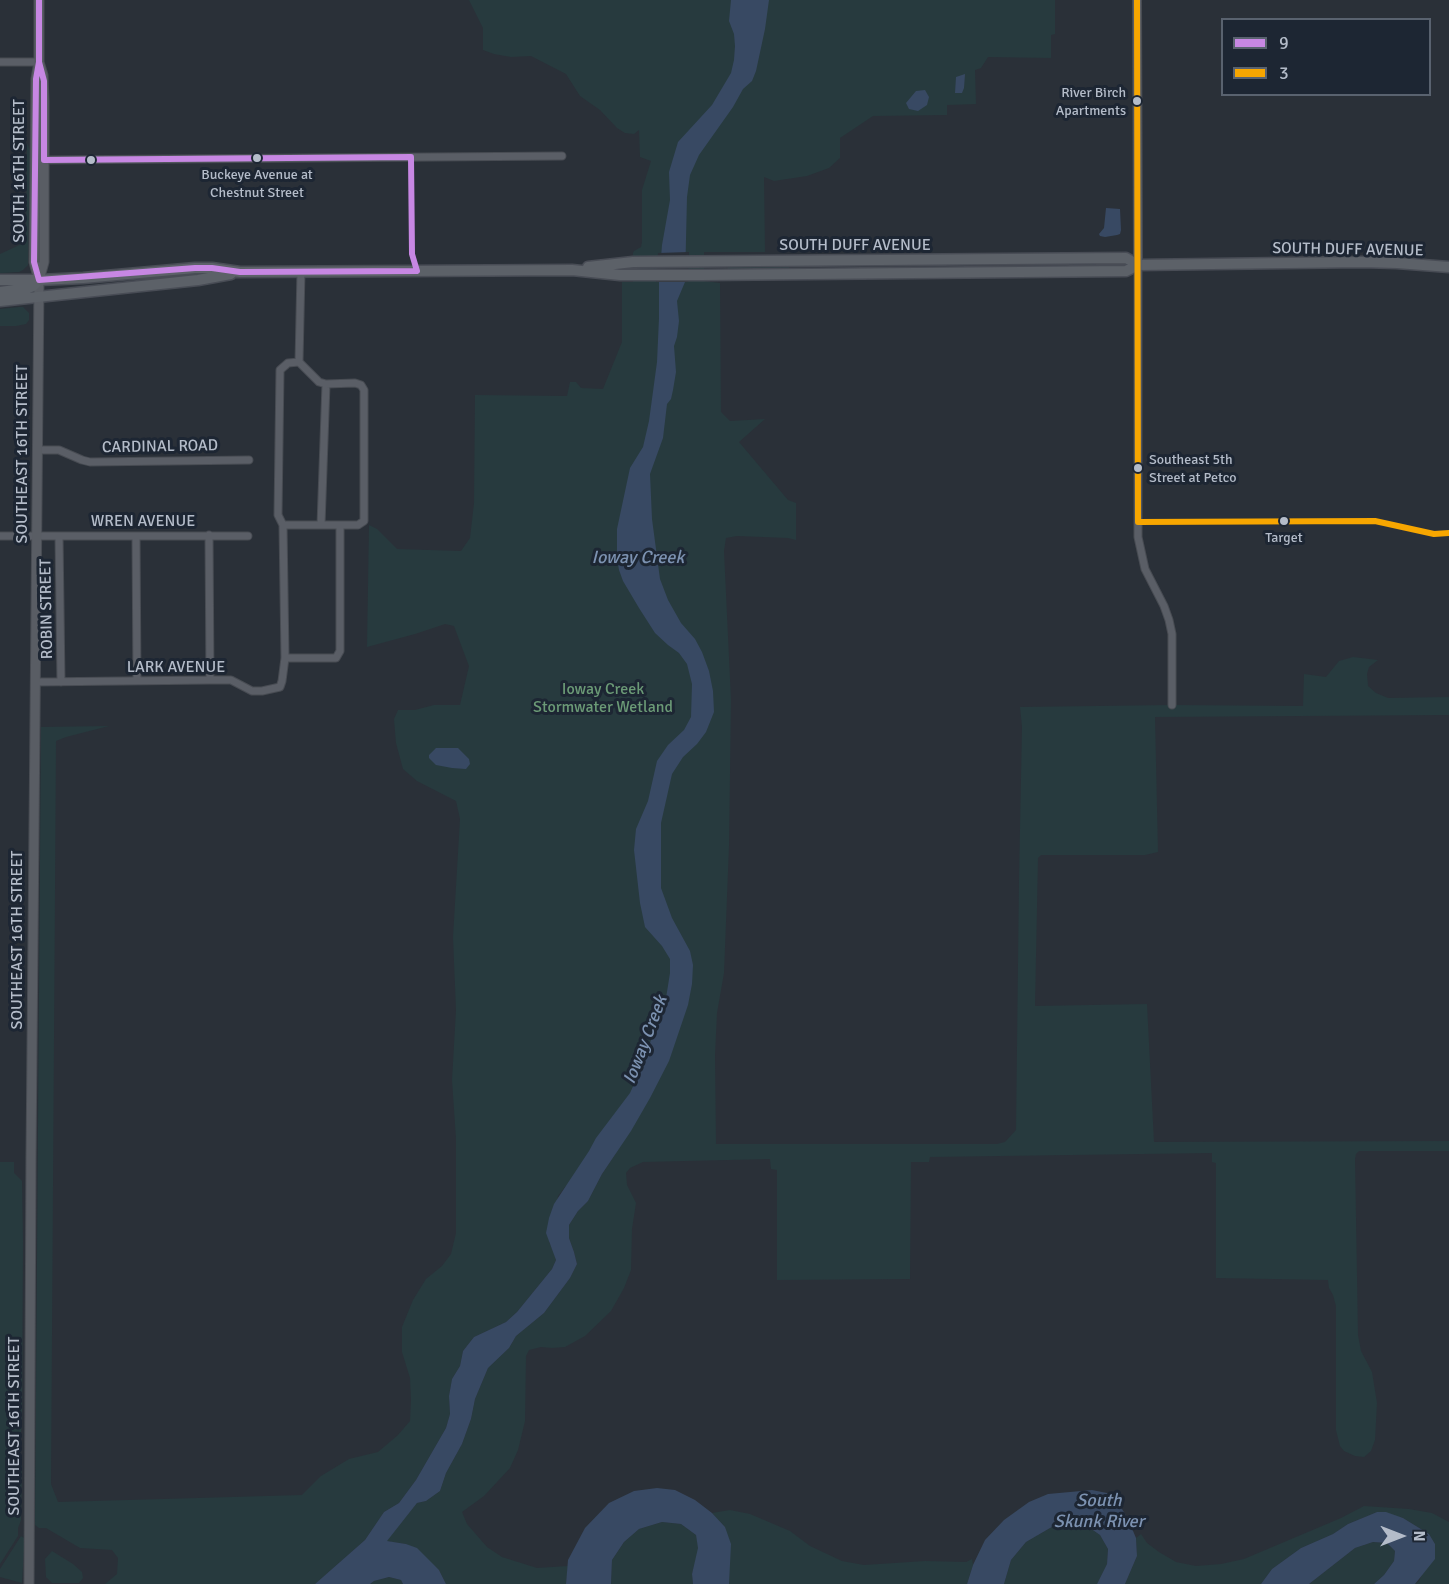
<!DOCTYPE html>
<style>
body{margin:0}
#map{position:relative;width:1449px;height:1584px;overflow:hidden;background:#2a3038;font-family:Signika,sans-serif}
canvas{display:block}
.legend{position:absolute;left:1221px;top:18px;width:210px;height:78px;box-sizing:border-box;background:#1d2633;border:2px solid #59626f;margin:0;padding:8px 10px;list-style:none;font-size:18px;color:#b4bcc9}
.legend li{display:flex;align-items:center;gap:12px;height:30px}
.legend b{width:30px;border:2px solid #59626f}
.north{position:absolute;left:1371px;top:1506px;width:60px;height:60px;-webkit-text-stroke:4px #1d2633;paint-order:stroke;rotate:90deg;font-size:16px;font-weight:700;line-height:24px;text-align:center;color:#b4bcc9}
.north::after{content:'';display:block;margin:auto;width:21px;height:27px;background:#b4bcc9;clip-path:polygon(50% 0,100% 100%,50% 72%,0 100%)}
</style>
<div id="map">
<canvas width="1449" height="1584"></canvas>
<ul class="legend">
<li><b style="height:8px;background:#c787e3"></b>9</li>
<li><b style="height:8px;background:#f7a600"></b>3</li>
</ul>
<div class="north">N</div>
</div>
<script>
const ctx = document.querySelector('canvas').getContext('2d');
ctx.lineJoin = 'round';
function fillPath(path, color) { ctx.fillStyle = color; ctx.fill(path, 'evenodd'); }
const toPath = rows => new Path2D(rows.map(r => 'M' + r).join(''));
function strokePath(path, color, width, dash) { ctx.strokeStyle = color; ctx.lineWidth = width; ctx.lineCap = dash ? 'butt' : 'round'; ctx.setLineDash(dash || []); ctx.stroke(path); }
function write(font, color, halo, rows, align = 'center') {
  ctx.font = font + ' Signika,sans-serif'; ctx.lineWidth = 6; ctx.setLineDash([]); ctx.textBaseline = 'middle'; ctx.strokeStyle = halo; ctx.fillStyle = color; for (const [text, x, y, turn = 0] of rows) {
    ctx.save(); ctx.translate(x, y); ctx.rotate((+turn || 0) * Math.PI / 180); ctx.textAlign = isNaN(turn) ? turn : align; if (halo) ctx.strokeText(text, 0, 0); ctx.fillText(text, 0, 0); ctx.restore();
  }
}
fillPath(toPath([
 [469,0,1055,0,1055,34,1051,35,1051,58,988,57,981,68,975,70,976,104,947,105,947,115,873,116,840,138,840,158,829,168,807,176,774,181,764,177,765,252,704,252,704,281,720,283,721,412,730,421,765,419,739,442,788,500,796,503,796,540,788,538,737,536,726,538,724,551,731,700,729,846,724,973,717,1013,715,1055,716,1144,997,1144,1005,1142,1016,1130,1019,880,1022,727,1020,707,1172,705,1303,706,1304,674,1326,677,1339,661,1353,657,1378,660,1369,667,1367,674,1368,686,1376,693,1388,698,1449,697,1449,715,1155,717,1158,852,1145,855,1041,855,1038,858,1035,1006,1147,1004,1154,1142,1449,1141,1449,1151,1359,1151,1356,1154,1355,1159,1358,1335,1361,1351,1372,1372,1377,1403,1375,1440,1371,1451,1364,1457,1355,1456,1344,1451,1340,1446,1336,1430,1336,1306,1333,1295,1329,1288,1328,1280,1216,1278,1216,1163,1212,1162,1212,1153,930,1157,929,1162,911,1162,910,1279,777,1280,777,1170,771,1169,770,1159,643,1162,630,1168,626,1173,627,1185,636,1203,632,1229,631,1270,624,1288,611,1311,585,1336,565,1347,552,1348,541,1347,529,1350,526,1356,525,1421,518,1450,510,1468,484,1496,462,1512,467,1524,487,1547,502,1557,537,1568,568,1566,566,1584,446,1584,439,1570,406,1544,386,1541,417,1503,426,1501,440,1491,446,1473,462,1444,471,1419,475,1399,488,1368,509,1348,516,1336,544,1313,570,1278,577,1264,574,1252,569,1238,569,1225,578,1211,588,1201,602,1174,616,1153,565,1187,558,1196,549,1242,554,1252,556,1260,552,1269,517,1312,506,1322,474,1337,463,1351,460,1366,452,1379,449,1396,450,1414,446,1428,416,1480,399,1503,384,1512,365,1540,315,1584,105,1584,117,1574,118,1558,112,1550,80,1548,46,1528,39,1528,35,1525,41,727,109,726,66,737,56,741,51,1484,58,1502,302,1495,321,1476,349,1459,378,1452,398,1435,410,1421,411,1400,410,1378,402,1352,402,1327,413,1300,426,1279,442,1266,451,1254,456,1233,456,1139,452,1080,456,1010,453,937,460,819,456,801,417,781,403,769,396,743,394,719,398,710,415,710,434,705,460,705,469,666,454,626,445,624,415,634,367,647,369,525,377,529,397,549,461,551,470,538,474,503,475,395,567,396,570,382,576,382,581,388,603,389,622,342,622,282,633,282,633,253,634,251,641,247,642,242,642,190,651,161,640,157,639,130,634,134,625,133,617,128,600,110,580,96,566,74,531,56,511,57,494,54,483,50,483,28],
 [27,143,30,150,28,265,23,270,19,272,0,273,0,254,26,242],
 [789,265,789,270,728,271,728,266],
 [19,307,23,307,29,313,29,320,26,324,16,326,0,326,0,309],
 [0,1162,14,1162,14,1173,22,1181,23,1241,22,1426,19,1441,19,1451,22,1462,21,1520,18,1528,18,1536,0,1564],
 [1364,1506,1409,1509,1432,1513,1449,1522,1449,1584,1415,1584,1419,1581,1435,1544,1429,1534,1403,1518,1377,1512,1348,1524,1333,1534,1301,1548,1272,1569,1261,1584,1125,1584,1137,1556,1136,1538,1141,1534,1147,1543,1159,1552,1176,1562,1196,1566,1221,1564,1244,1559,1341,1518],
 [730,1510,750,1514,790,1531,810,1546,842,1561,864,1565,925,1561,966,1562,972,1559,973,1565,967,1584,729,1584,729,1566,725,1527,712,1513],
 [662,1522,681,1524,696,1535,699,1548,692,1574,693,1584,611,1584,612,1560,624,1542,639,1529],
 [1072,1523,1087,1526,1100,1535,1108,1549,1107,1564,1097,1584,1004,1584,1011,1560,1026,1542,1057,1524],
 [21,1536,24,1538,24,1550,22,1583,0,1577,0,1569],
 [1373,1542,1387,1543,1395,1551,1394,1561,1384,1575,1374,1584,1309,1584,1355,1548],
 [52,1551,73,1564,82,1572,83,1578,79,1583,52,1583,46,1577,45,1559],
 [389,1577,401,1580,403,1584,370,1584,374,1581]
]), '#273a3e');
fillPath(toPath([
 [731,0,769,0,765,29,756,71,752,81,743,89,733,107,699,155,690,175,687,197,685,282,677,301,679,321,677,337,674,346,676,372,673,390,671,399,667,404,663,438,650,474,652,519,660,579,668,600,681,623,695,639,702,652,709,671,713,691,714,712,706,732,697,744,683,757,672,774,661,823,661,888,672,918,690,951,693,965,692,984,688,1005,669,1061,650,1098,631,1131,602,1174,588,1201,578,1211,569,1225,569,1238,574,1252,577,1264,570,1278,544,1313,516,1336,509,1348,488,1368,475,1399,471,1419,462,1444,446,1473,440,1491,426,1501,417,1503,387,1541,406,1544,417,1548,439,1570,446,1584,403,1584,401,1580,389,1577,374,1581,370,1584,315,1584,365,1540,384,1512,399,1503,416,1480,446,1428,450,1414,449,1396,452,1379,460,1366,463,1351,474,1337,506,1322,517,1312,552,1269,556,1260,546,1233,549,1218,554,1204,589,1151,596,1138,630,1093,645,1060,656,1023,666,998,670,973,670,959,662,946,645,927,640,903,634,850,636,829,648,801,657,761,668,745,684,730,691,717,692,684,687,664,679,653,668,645,655,633,639,608,623,581,619,570,617,558,617,529,630,468,643,447,649,421,657,362,659,318,659,282,662,245,670,200,669,172,678,142,712,105,731,73,734,60,735,46,734,34,729,21],
 [965,74,964,88,962,93,955,93,956,77],
 [925,90,929,97,927,105,918,111,909,109,906,103,916,91],
 [1106,208,1120,209,1121,230,1120,234,1117,235,1105,237,1100,236,1099,234,1104,228],
 [436,748,458,748,469,759,470,764,466,769,452,768,436,765,429,758,429,755],
 [657,1488,675,1490,695,1500,712,1513,725,1527,731,1544,729,1584,693,1584,692,1574,698,1548,696,1535,681,1524,662,1522,639,1529,624,1542,612,1560,611,1584,566,1584,568,1560,585,1528,609,1503,634,1491],
 [1092,1490,1107,1493,1119,1504,1128,1519,1136,1538,1137,1556,1125,1584,1097,1584,1107,1564,1108,1549,1100,1535,1087,1526,1072,1523,1057,1524,1026,1542,1011,1560,1004,1584,967,1584,973,1565,985,1540,1004,1520,1029,1502,1048,1494],
 [1377,1512,1386,1512,1403,1518,1429,1534,1435,1544,1435,1559,1415,1584,1374,1584,1384,1575,1394,1561,1395,1551,1387,1543,1373,1542,1355,1548,1309,1584,1261,1584,1272,1569,1301,1548,1333,1534,1348,1524]
]), '#384963');
fillPath(toPath([
 [689,252,688,282,656,282,658,253]
]), '#2a3038');
const minor = toPath([
 [0,62,39,62],
 [44,160,562,156],
 [1138,265,1138,537,1145,569,1164,606,1169,620,1172,634,1172,705],
 [299,362,301,271],
 [38,450,59,450,82,460,90,462,249,460],
 [321,525,326,384],
 [209,535,210,680],
 [0,536,248,536],
 [59,536,61,682],
 [136,536,137,681],
 [285,658,336,658,340,651,340,525],
 [36,682,210,680,231,680,252,691,262,691,280,687,282,681,285,658,283,525,278,515,280,370,288,363,299,362,319,382,326,384,355,383,361,385,364,390,364,521,358,525,283,525]
]);
const tertiary = toPath([
 [1137,0,1138,265]
]);
const secondary = toPath([
 [39,280,34,262,36,79,39,62,39,0],
 [29,1584,31,1157,39,280,44,262,44,101,43,75,39,62]
]);
const primary = toPath([
 [588,267,633,262,1126,258,1138,265],
 [0,280,39,280,83,278,195,268,212,268,240,272,572,270,620,275,704,275,1126,271,1138,265,1362,262,1397,263,1449,267],
 [0,292,28,288,33,286,39,280],
 [0,301,198,280,231,274]
]);
strokePath(minor, '#484c53', 9);
strokePath(tertiary, '#484c53', 10);
strokePath(secondary, '#484c53', 11);
strokePath(primary, '#484c55', 13);
strokePath(minor, '#5a5e66', 7);
strokePath(tertiary, '#5a5e66', 8);
strokePath(secondary, '#595d64', 9);
strokePath(primary, '#5c6168', 10);
strokePath(toPath([
 [39,0,39,62],
 [39,62,44,81,44,160,411,157,412,254,417,271,240,272,212,268,195,268,39,280,34,262,36,79,39,62]
]), '#c787e3', 6);
strokePath(toPath([
 [1137,0,1138,522,1375,521,1434,534,1449,533]
]), '#f7a600', 6);
for (const [x, y, r, color] of [
 [1137,101,5,"#b4bcc9"],
 [257,158,5,"#b4bcc9"],
 [91,160,5,"#b4bcc9"],
 [1138,468,5,"#b4bcc9"],
 [1284,521,5,"#b4bcc9"]
]) { const dot = new Path2D(); dot.arc(x, y, r, 0, 2 * Math.PI); ctx.fillStyle = color; ctx.fill(dot); strokePath(dot, '#1d2633', 2); }
write('14px', '#b4bcc9', '#1d2633', [
 ["River Birch",1126,93,"right"],
 ["Apartments",1126,111,"right"],
 ["Buckeye Avenue at",257,175],
 ["Chestnut Street",257,193],
 ["Southeast 5th",1149,460,"left"],
 ["Street at Petco",1149,478,"left"],
 ["Target",1284,538]
]);
write('16px', '#b4bcc9', '#1d2633', [
 ["SOUTH 16TH STREET",20,171,-90],
 ["SOUTH DUFF AVENUE",855,246],
 ["SOUTH DUFF AVENUE",1348,250,1],
 ["CARDINAL ROAD",160,447,-1],
 ["SOUTHEAST 16TH STREET",23,454,-90],
 ["WREN AVENUE",143,522],
 ["ROBIN STREET",47,609,-91],
 ["LARK AVENUE",176,668],
 ["SOUTHEAST 16TH STREET",18,940,-90],
 ["SOUTHEAST 16TH STREET",15,1426,-90]
]);
write('16px', '#6b9a76', '#1d2633', [
 ["Ioway Creek",603,690],
 ["Stormwater Wetland",603,708]
]);
write('italic 18px', '#7c92b1', '#1d2633', [
 ["Ioway Creek",638,558],
 ["Ioway Creek",646,1040,-69],
 ["South",1099,1501],
 ["Skunk River",1099,1522]
]);
</script>
